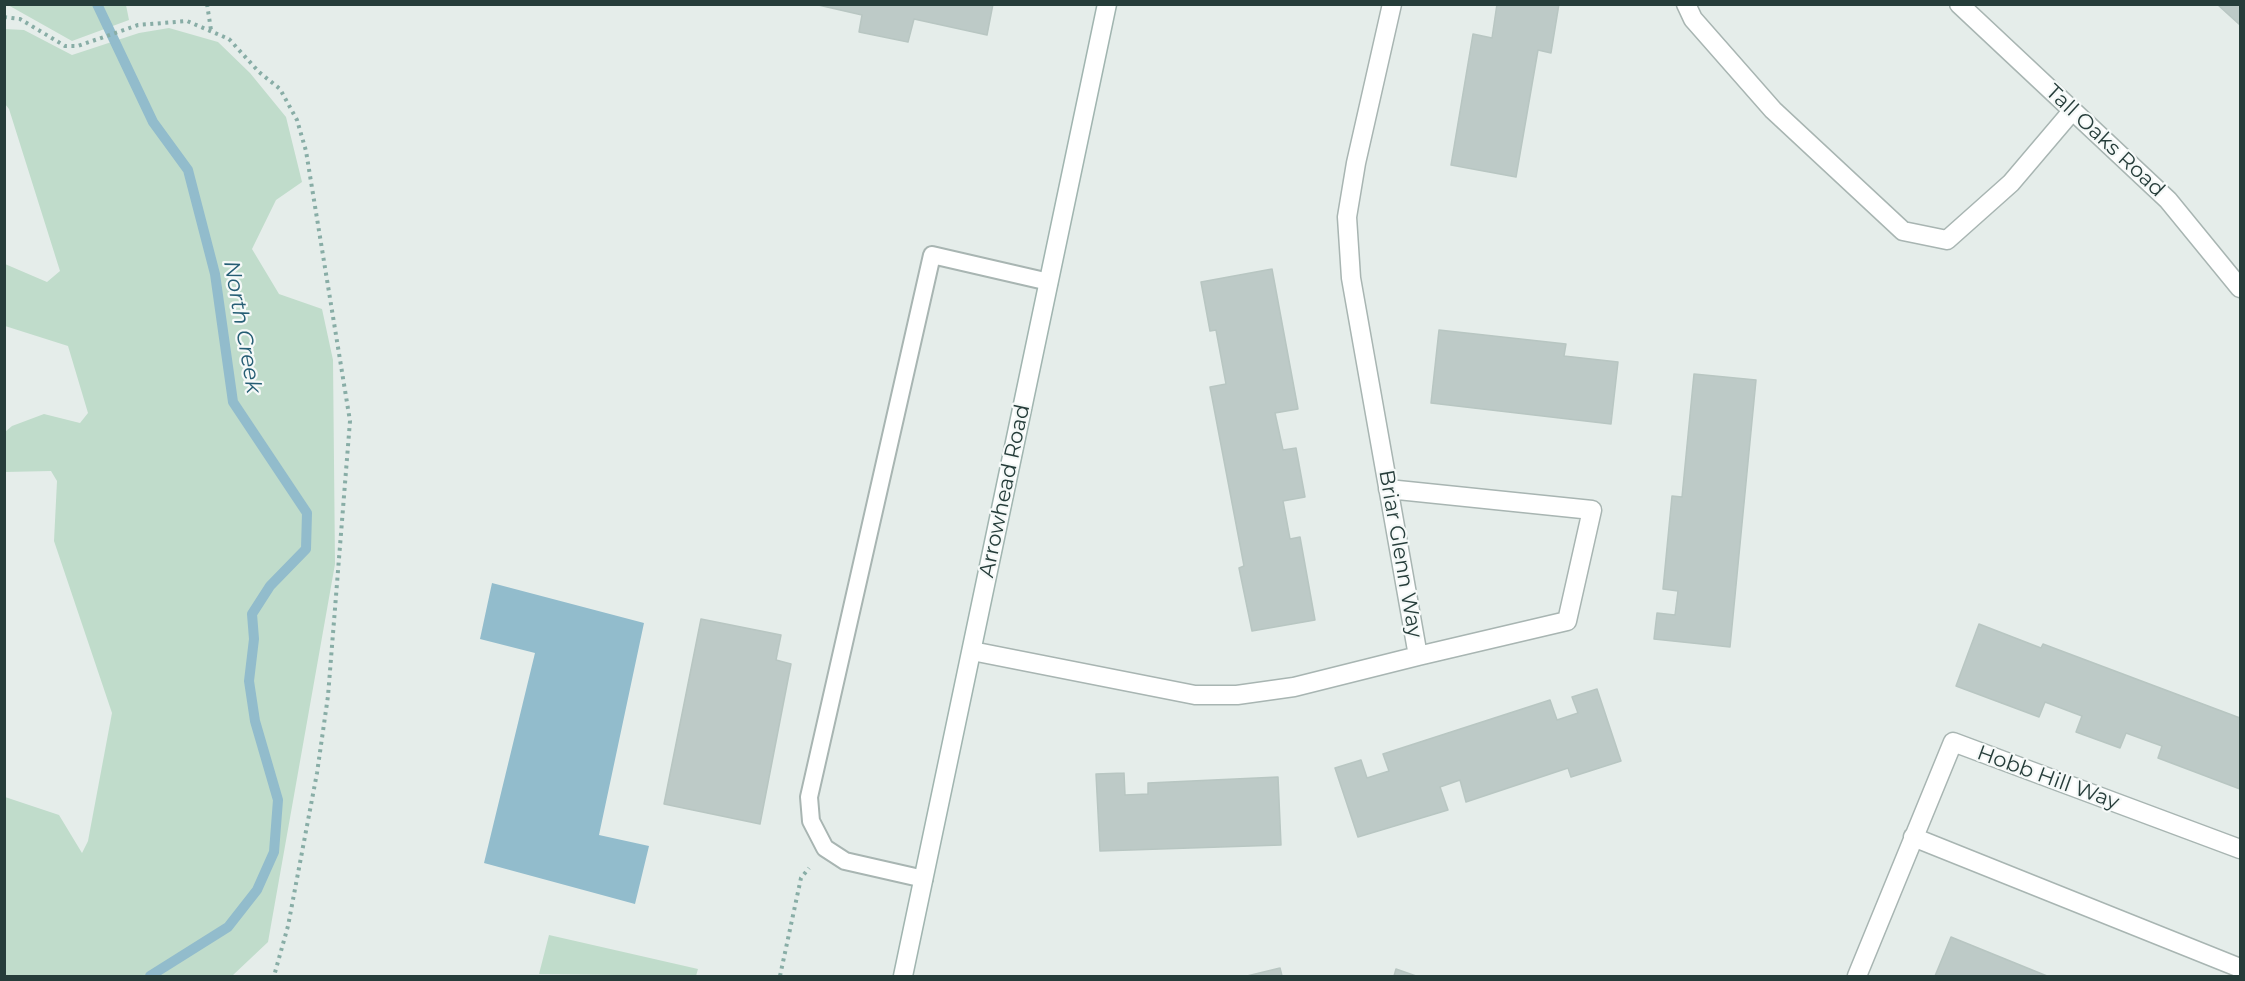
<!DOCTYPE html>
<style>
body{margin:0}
#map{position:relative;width:2245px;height:981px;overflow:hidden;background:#e5edea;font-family:Montserrat,sans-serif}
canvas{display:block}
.frame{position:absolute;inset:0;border:6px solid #263d3a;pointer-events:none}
</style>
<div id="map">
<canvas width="2245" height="981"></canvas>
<div class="frame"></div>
</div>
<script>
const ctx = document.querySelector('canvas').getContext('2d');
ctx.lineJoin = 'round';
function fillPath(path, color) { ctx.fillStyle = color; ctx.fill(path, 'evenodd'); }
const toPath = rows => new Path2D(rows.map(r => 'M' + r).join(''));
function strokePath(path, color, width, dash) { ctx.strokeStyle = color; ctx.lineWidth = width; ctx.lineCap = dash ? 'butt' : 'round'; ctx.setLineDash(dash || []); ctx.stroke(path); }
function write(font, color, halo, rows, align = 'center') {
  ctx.font = font + ' Montserrat,sans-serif'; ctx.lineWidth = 4.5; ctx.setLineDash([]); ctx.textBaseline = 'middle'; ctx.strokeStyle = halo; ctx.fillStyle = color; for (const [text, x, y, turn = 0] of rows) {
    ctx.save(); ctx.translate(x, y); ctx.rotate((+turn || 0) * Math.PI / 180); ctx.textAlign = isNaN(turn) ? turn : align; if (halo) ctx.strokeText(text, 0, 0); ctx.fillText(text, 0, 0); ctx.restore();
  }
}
fillPath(toPath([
 [8,5,126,5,129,20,72,41],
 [169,28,218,42,250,73,286,117,302,182,276,200,252,249,279,294,322,309,333,360,335,564,268,942,232,976,5,976,5,797,59,815,82,853,88,841,112,713,54,541,57,481,51,471,5,472,5,432,12,426,44,414,80,423,88,413,68,346,5,326,5,264,47,282,60,271,9,109,5,104,5,29,24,30,72,55,139,33],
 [549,935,698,969,696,976,539,974]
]), '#c0dccb');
fillPath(toPath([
 [492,583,644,623,599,835,649,846,635,904,484,863,535,653,480,639]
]), '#92bccc');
strokePath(toPath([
 [97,4,153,122,188,170,215,274,233,402,307,513,306,549,270,586,252,614,254,639,249,681,255,721,278,800,274,852,257,890,228,927,150,976]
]), '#92bccc', 10);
const building = toPath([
 [814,4,993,4,987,35,914,19,908,42,859,32,862,15,814,4],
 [1497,4,1559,4,1551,53,1538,50,1516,177,1451,165,1473,34,1492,38,1497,4],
 [2240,4,2240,25,2218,5,2218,4,2240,4],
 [1272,269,1298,409,1275,413,1283,450,1296,448,1305,497,1283,501,1290,539,1300,537,1315,620,1252,631,1239,568,1244,566,1210,387,1226,384,1216,330,1210,331,1201,282,1272,269],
 [1439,330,1566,344,1564,356,1618,362,1611,424,1431,403,1439,330],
 [1694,374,1756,380,1730,647,1654,639,1657,613,1675,615,1678,591,1663,589,1672,496,1682,497,1694,374],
 [701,619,781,635,776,660,791,664,760,824,664,804,701,619],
 [1979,624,2041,648,2043,644,2240,718,2240,789,2158,758,2162,746,2126,733,2120,748,2076,732,2082,716,2045,702,2039,717,1956,686,1979,624],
 [1597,689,1621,761,1571,777,1568,768,1466,802,1460,780,1440,787,1448,810,1358,837,1335,768,1361,760,1367,778,1389,771,1383,754,1550,700,1557,720,1578,713,1572,697,1597,689],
 [1124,773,1125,795,1148,794,1148,783,1278,777,1281,845,1100,851,1096,774,1124,773],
 [1951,937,2047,976,1935,976,1951,937],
 [1280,968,1282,976,1247,976,1280,968],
 [1396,969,1416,976,1394,976,1396,969]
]);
fillPath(building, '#bdcac7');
strokePath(building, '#b8c6c2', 1.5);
const lane = toPath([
 [924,879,845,861,825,848,811,821,809,797,932,255,1049,282]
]);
const street = toPath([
 [1686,4,1693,19,1773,110,1903,231,1947,240,2011,183,2073,110],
 [1959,4,2168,200,2240,288],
 [1388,489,1592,510,1567,621,1418,656],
 [972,651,1195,695,1237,695,1294,687,1418,656,1351,278,1347,217,1356,163,1392,4],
 [1913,837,2240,968],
 [1857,976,1953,742,2240,849]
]);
const secondary = toPath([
 [903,976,1107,4]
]);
strokePath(lane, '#a8b5b2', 20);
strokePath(street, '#a8b5b2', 21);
strokePath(secondary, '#a1b5b0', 21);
strokePath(toPath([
 [207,4,211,30],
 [4,17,20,19,65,46,78,46,138,25,187,21,229,39,259,72,280,89,297,120,306,151,350,421,328,696,317,773,288,926,274,976],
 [780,976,801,878,809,868]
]), '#88ada6', 4, [3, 4.5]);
strokePath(lane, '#fff', 16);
strokePath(street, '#fff', 18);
strokePath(secondary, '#fff', 18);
write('21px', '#263d3a', '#f5f9f8', [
 ["Tall Oaks Road",2105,141,43],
 ["Arrowhead Road",1005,491,-78],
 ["Briar Glenn Way",1400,554,80],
 ["Hobb Hill Way",2048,778,20]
]);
write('italic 22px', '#255d74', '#f5f9f8', [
 ["North Creek",242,327,80]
]);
</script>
